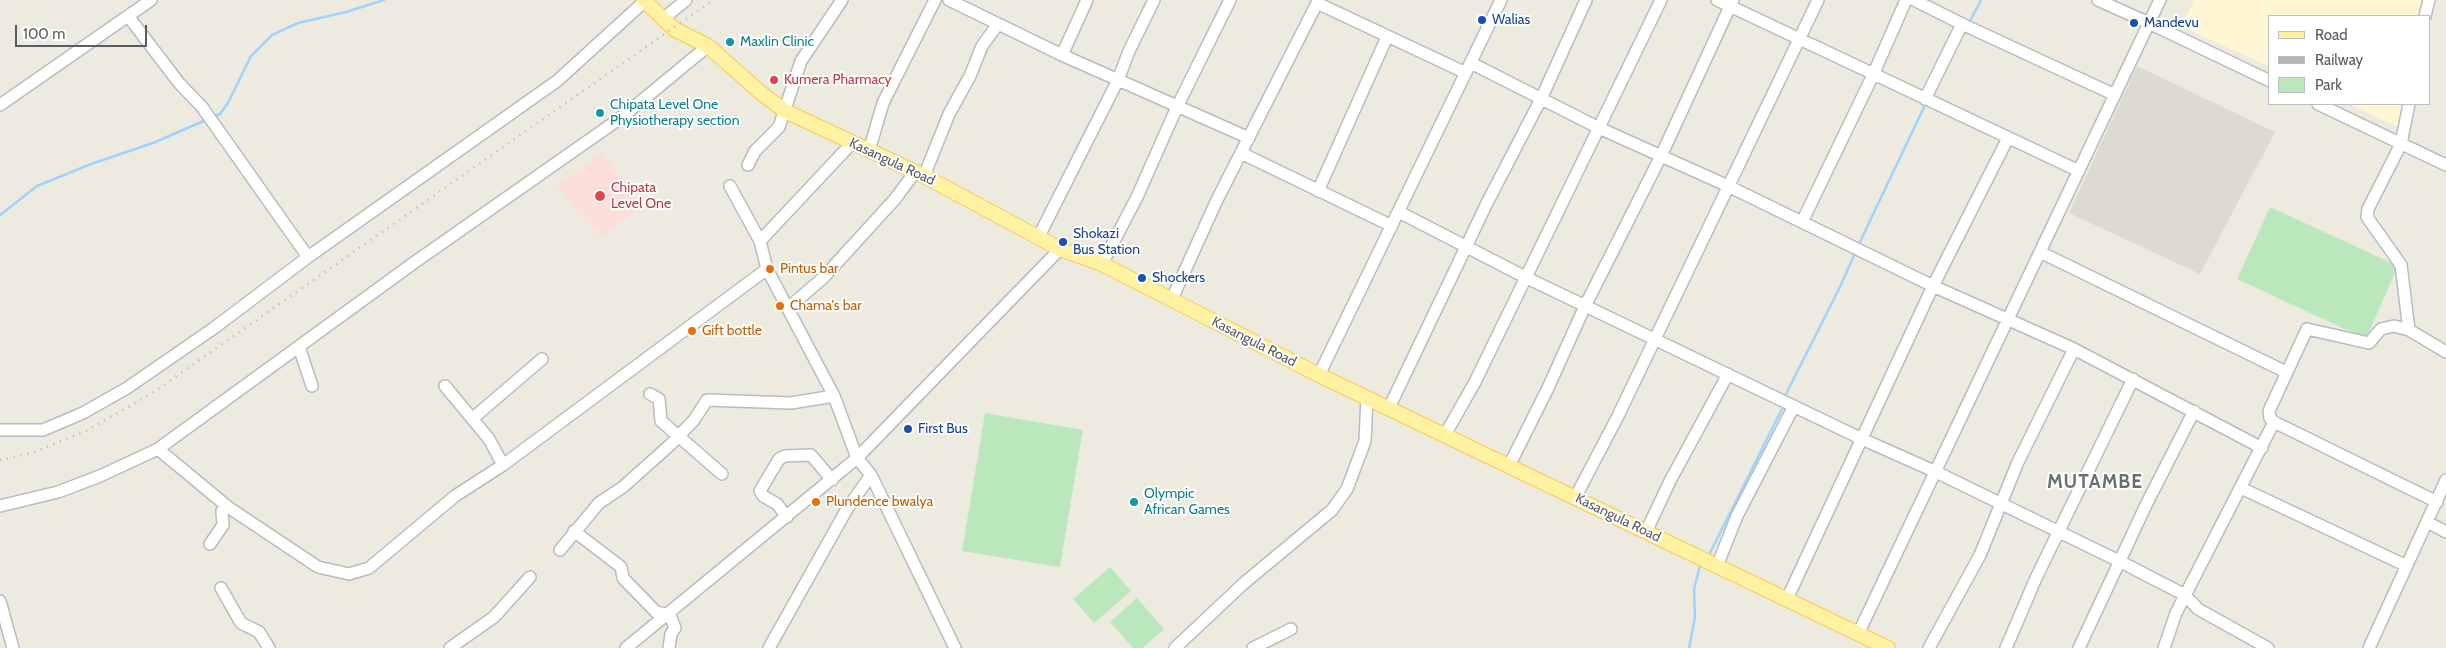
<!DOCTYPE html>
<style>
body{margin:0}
#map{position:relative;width:2446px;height:648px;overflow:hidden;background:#edebe0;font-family:Cabin,sans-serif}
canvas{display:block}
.legend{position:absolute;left:2268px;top:15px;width:162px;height:90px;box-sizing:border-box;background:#fff;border:1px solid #bdbec0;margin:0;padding:6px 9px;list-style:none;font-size:15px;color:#595d62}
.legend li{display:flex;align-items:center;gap:10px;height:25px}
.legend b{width:25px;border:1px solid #bdbec0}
.scale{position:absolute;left:15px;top:25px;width:132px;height:22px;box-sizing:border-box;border:2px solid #595d62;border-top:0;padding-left:6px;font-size:15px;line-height:18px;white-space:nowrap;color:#595d62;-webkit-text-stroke:4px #fff;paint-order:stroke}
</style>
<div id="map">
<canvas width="2446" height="648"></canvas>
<ul class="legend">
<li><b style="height:6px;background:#fff2a3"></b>Road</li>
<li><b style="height:6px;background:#b4b5b5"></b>Railway</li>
<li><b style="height:14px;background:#bbe7bc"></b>Park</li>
</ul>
<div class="scale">100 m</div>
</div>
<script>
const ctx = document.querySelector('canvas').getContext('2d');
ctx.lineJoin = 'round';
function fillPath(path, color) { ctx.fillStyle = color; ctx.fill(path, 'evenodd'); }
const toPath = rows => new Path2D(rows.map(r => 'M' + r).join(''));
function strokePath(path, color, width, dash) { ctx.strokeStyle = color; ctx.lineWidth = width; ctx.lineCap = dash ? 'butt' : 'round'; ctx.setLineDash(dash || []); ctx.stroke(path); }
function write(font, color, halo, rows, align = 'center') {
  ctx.font = font + ' Cabin,sans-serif'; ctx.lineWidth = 4; ctx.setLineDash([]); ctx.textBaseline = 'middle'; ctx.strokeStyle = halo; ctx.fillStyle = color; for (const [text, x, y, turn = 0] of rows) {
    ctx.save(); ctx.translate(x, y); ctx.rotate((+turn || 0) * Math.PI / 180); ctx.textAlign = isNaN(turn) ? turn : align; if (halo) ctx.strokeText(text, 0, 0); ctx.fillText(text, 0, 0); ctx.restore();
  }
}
fillPath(toPath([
 [2194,0,2425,0,2422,16,2270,16,2270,67,2182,27],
 [2349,104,2403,104,2398,127]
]), '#fff6d3');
fillPath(toPath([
 [2137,66,2275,132,2200,274,2069,213]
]), '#dddacf');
fillPath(toPath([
 [602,153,642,206,600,238,556,186]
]), '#fcdeda');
fillPath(toPath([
 [2270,207,2398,266,2366,339,2237,279],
 [985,413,1083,430,1060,567,962,551],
 [1110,567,1131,591,1094,623,1073,599],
 [1137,598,1164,629,1143,648,1133,648,1110,622]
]), '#bbe7bc');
strokePath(toPath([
 [1969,23,1981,0],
 [213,117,220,114,228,103,251,56,272,35,298,23,346,12,384,0],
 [0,215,37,186,91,164,153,143,206,120],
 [1858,246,1926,103],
 [1785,396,1840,287,1855,253],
 [1710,553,1783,407],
 [1689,648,1695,617,1694,589,1700,566]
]), '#9ed3ff', 2.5);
const minor = toPath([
 [949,0,1062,55,1249,138],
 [1717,0,2079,171],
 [1914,0,1962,24],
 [2098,0,2149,23,2160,0],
 [128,16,179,83,202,107,308,257],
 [2425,16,2429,0],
 [664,18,686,0],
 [1062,55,1087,0],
 [1471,63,1599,128,1728,186,1933,286,2074,349,2262,448],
 [1925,99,1962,24,2115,95],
 [2318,104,2446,165],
 [2409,104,2401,144,2368,209,2367,217,2401,265,2409,330],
 [0,105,151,0],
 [869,151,883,103,935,0],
 [1241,153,1392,226],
 [748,165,755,151,779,127,801,61,842,0],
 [924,176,949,114,970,76,982,46,998,24],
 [730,186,760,241,767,269],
 [1318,191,1387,37],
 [1399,212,1525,277,1862,439,1934,471,2121,562,2185,595,2198,609,2268,648],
 [1802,222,1873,75,1906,0],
 [1039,236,1118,80,1129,51,1154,0],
 [760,241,852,143],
 [2040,252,2286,372],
 [1102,264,1137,197,1177,107,1230,0],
 [1172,299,1216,202,1317,3,1466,73],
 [788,308,823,278,895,199,915,172],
 [299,347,312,386],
 [1319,375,1501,0],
 [445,386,489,439,503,465],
 [650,394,659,399,661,421,722,474],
 [1389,408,1487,203,1541,99,1586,0],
 [472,419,542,359],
 [2274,422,2270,418,2269,411,2307,329,2369,343,2381,329,2394,326,2409,330,2446,352],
 [0,430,43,430,83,413,127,388,214,328,308,257,557,81,646,0],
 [1445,435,1475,382,1661,0],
 [158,449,228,507,318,567,349,574,369,568,455,496,503,465,767,269,834,396,857,458,871,475,955,648],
 [1509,466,1548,388,1585,306,1661,156,1733,0],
 [2241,488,2407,566],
 [1575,498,1617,418,1818,0],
 [0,506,58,492,100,476,158,449,415,262,622,117,708,46],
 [787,517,777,504,763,496,760,491,779,459,785,456,811,455,832,480],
 [2427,522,2446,532],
 [574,531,621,567,623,578,656,612,670,615,675,628,671,634,669,648],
 [1646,532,1670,481,1728,374],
 [210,544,223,525,222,511,228,507],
 [560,550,599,503,623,487,671,444,694,420,707,400,791,403,834,396],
 [1717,566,1737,516,1794,406],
 [221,588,241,623,259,632,269,648],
 [1787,599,1933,286,2008,138],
 [0,601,13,648],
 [1858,634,2149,23,2270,81],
 [450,648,494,617,530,577],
 [626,648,857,458,1060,249],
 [769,648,847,509,871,475],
 [1175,648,1243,584,1332,510,1347,489,1365,441,1367,397],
 [1253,648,1291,629],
 [1929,648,1980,555,2018,462,2074,349],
 [2006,648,2036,578,2133,379],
 [2079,648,2146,505,2194,411],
 [2164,648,2176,613,2274,422,2437,502],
 [2369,648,2446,480]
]);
const major = toPath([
 [644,0,674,29,708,46,761,93,785,111,924,176,1060,249,1102,264,1319,375,1888,648]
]);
strokePath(minor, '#b8bbc0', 14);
strokePath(major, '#f8cc4e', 16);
strokePath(minor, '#fff', 11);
strokePath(major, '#fff2a3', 14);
strokePath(toPath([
 [0,460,32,453,86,431,151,394,713,0]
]), '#b4b5b5', 2.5, [1, 6]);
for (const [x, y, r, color] of [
 [1482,20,5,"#1a4fb4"],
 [2134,23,5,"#1a4fb4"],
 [730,42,5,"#0f9aa8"],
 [774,80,5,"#e0444e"],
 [600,113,5,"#0f9aa8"],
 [600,196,6,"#e0444e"],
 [1063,242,5,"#1a4fb4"],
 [770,269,5,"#e8710a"],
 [1142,278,5,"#1a4fb4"],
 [780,306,5,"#e8710a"],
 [692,331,5,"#e8710a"],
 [908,429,5,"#1a4fb4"],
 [816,502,5,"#e8710a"],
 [1134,502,5,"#0f9aa8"]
]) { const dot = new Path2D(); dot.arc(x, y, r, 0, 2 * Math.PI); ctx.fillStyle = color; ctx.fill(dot); strokePath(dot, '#fff', 2); }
write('14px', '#164399', '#fff', [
 ["Walias",1492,20],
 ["Mandevu",2144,23],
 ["Shokazi",1073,234],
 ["Bus Station",1073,250],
 ["Shockers",1152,278],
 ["First Bus",918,429]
], 'left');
write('14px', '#0d838f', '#fff', [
 ["Maxlin Clinic",740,42],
 ["Chipata Level One",610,105],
 ["Physiotherapy section",610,121],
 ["Olympic",1144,494],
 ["African Games",1144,510]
], 'left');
write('14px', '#be3a42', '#fff', [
 ["Kumera Pharmacy",784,80],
 ["Chipata",611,188],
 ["Level One",611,204]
], 'left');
write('14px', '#595d62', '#fff', [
 ["Kasangula Road",892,162,25],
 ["Kasangula Road",1254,342,27],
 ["Kasangula Road",1618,518,26]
]);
write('14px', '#c56008', '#fff', [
 ["Pintus bar",780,269],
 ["Chama's bar",790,306],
 ["Gift bottle",702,331],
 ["Plundence bwalya",826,502]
], 'left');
ctx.letterSpacing = '1px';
write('bold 19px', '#6a6f74', '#fff', [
 ["MUTAMBE",2095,482]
]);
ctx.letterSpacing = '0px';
</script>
